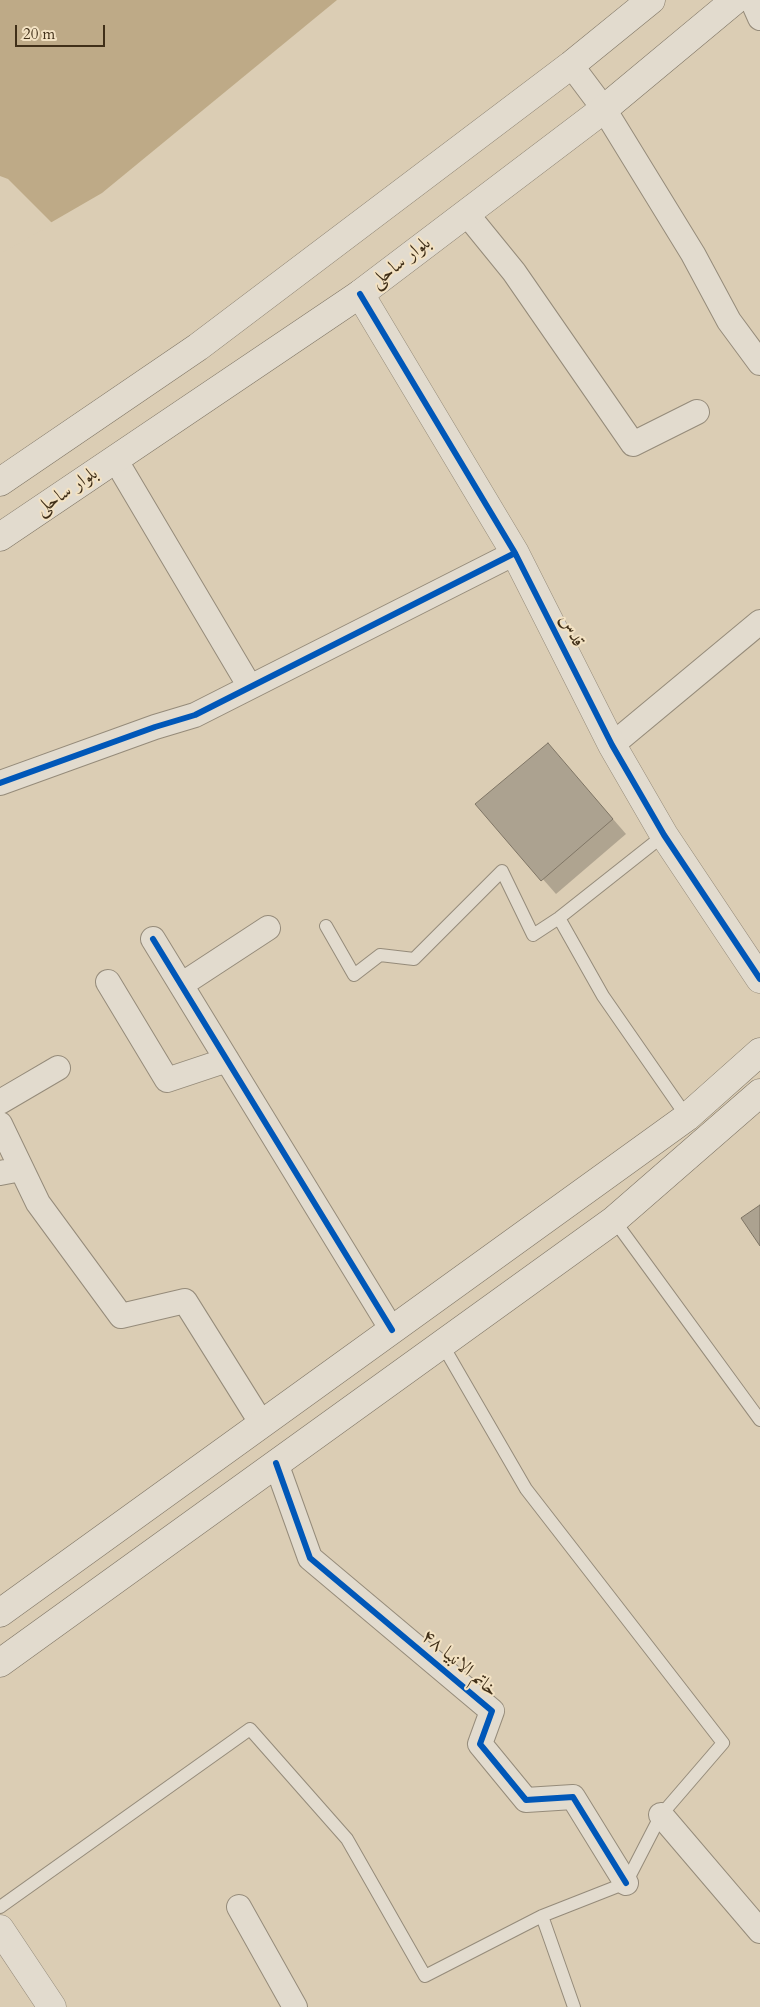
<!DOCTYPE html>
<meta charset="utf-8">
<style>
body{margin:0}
#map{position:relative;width:760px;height:2007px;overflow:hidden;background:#dbcdb4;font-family:Cardo,serif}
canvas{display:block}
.scale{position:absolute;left:15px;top:25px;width:90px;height:22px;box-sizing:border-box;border:2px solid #402f18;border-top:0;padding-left:6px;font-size:15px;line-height:18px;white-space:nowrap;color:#402f18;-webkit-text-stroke:4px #f3e2c3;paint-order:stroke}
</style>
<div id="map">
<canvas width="760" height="2007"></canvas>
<div class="scale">20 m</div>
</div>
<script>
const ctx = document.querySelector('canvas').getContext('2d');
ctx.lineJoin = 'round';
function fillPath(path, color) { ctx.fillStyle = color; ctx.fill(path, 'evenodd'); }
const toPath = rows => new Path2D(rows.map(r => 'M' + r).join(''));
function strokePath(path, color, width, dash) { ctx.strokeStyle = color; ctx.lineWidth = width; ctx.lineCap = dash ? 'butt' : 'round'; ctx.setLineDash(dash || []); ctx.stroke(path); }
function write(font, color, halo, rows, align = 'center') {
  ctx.font = font + ' Cardo,Amiri,serif'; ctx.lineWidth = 4; ctx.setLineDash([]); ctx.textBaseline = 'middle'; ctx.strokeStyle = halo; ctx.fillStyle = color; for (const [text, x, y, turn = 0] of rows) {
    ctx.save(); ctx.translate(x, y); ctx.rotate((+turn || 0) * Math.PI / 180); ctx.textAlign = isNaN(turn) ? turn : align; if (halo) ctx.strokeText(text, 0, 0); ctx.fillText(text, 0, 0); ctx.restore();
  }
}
fillPath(toPath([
 [0,0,337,0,102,193,0,252]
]), '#beaa87');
fillPath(toPath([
 [0,176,8,179,53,224,0,254]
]), '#dbcdb4');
fillPath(toPath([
 [548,744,626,834,556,894,477,804]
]), '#0003');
const building = toPath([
 [548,743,613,819,541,881,475,804,548,743],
 [760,1205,760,1246,741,1218,760,1205]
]);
fillPath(building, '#aca290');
strokePath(building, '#7f7565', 1);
const service = toPath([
 [559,918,603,996,687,1117],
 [326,926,354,975,380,955,414,959,502,871,533,935,559,918,664,835],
 [614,1220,760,1420],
 [0,1907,250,1729,347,1839,425,1976,542,1916,626,1883,661,1815,723,1743,526,1489,442,1344],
 [542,1916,574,2007]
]);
const minor = toPath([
 [752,0,760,18],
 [571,65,604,109,693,254,729,321,760,363],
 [466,213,514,272,633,444,697,412],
 [115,459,250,687],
 [612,745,760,622],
 [0,783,155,727,195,715,515,553],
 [153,939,392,1330],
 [108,982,167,1080,227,1060],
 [181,985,268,928],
 [0,1102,58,1068],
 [0,1124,38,1203,121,1316,185,1301,262,1424],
 [0,1173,21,1169],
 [276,1463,310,1558,492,1711,480,1744,526,1800,573,1797,626,1883],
 [661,1815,760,1931],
 [239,1907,295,2007]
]);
const tertiary = toPath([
 [360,294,515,553,612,745,664,835,760,979],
 [0,1929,52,2007]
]);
const secondary = toPath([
 [0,482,198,347,571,65,651,0],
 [0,537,360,294,604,109,735,0],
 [0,1613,687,1117,760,1052],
 [0,1663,614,1220,760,1093]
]);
strokePath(service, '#958b7a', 14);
strokePath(minor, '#958b7a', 26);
strokePath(tertiary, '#958b7a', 29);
strokePath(secondary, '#7f7565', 29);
strokePath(service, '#e2dbce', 12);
strokePath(minor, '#e2dbce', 24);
strokePath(tertiary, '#e2dbce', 28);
strokePath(secondary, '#e2dbce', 28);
strokePath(toPath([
 [360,294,515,553,612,745,664,835,760,979],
 [0,783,155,727,195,715,515,553],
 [153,939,392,1330],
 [276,1463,310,1558,492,1711,480,1744,526,1800,573,1797,626,1883]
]), '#0057b8', 6);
write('19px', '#402f18', '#f3e2c3', [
 ["بلوار ساحلی",401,263,-38],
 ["بلوار ساحلی",67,492,-34],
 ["قدس",571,631,63],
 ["خاتم الانبیا ۴۸",459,1664,40]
]);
</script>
